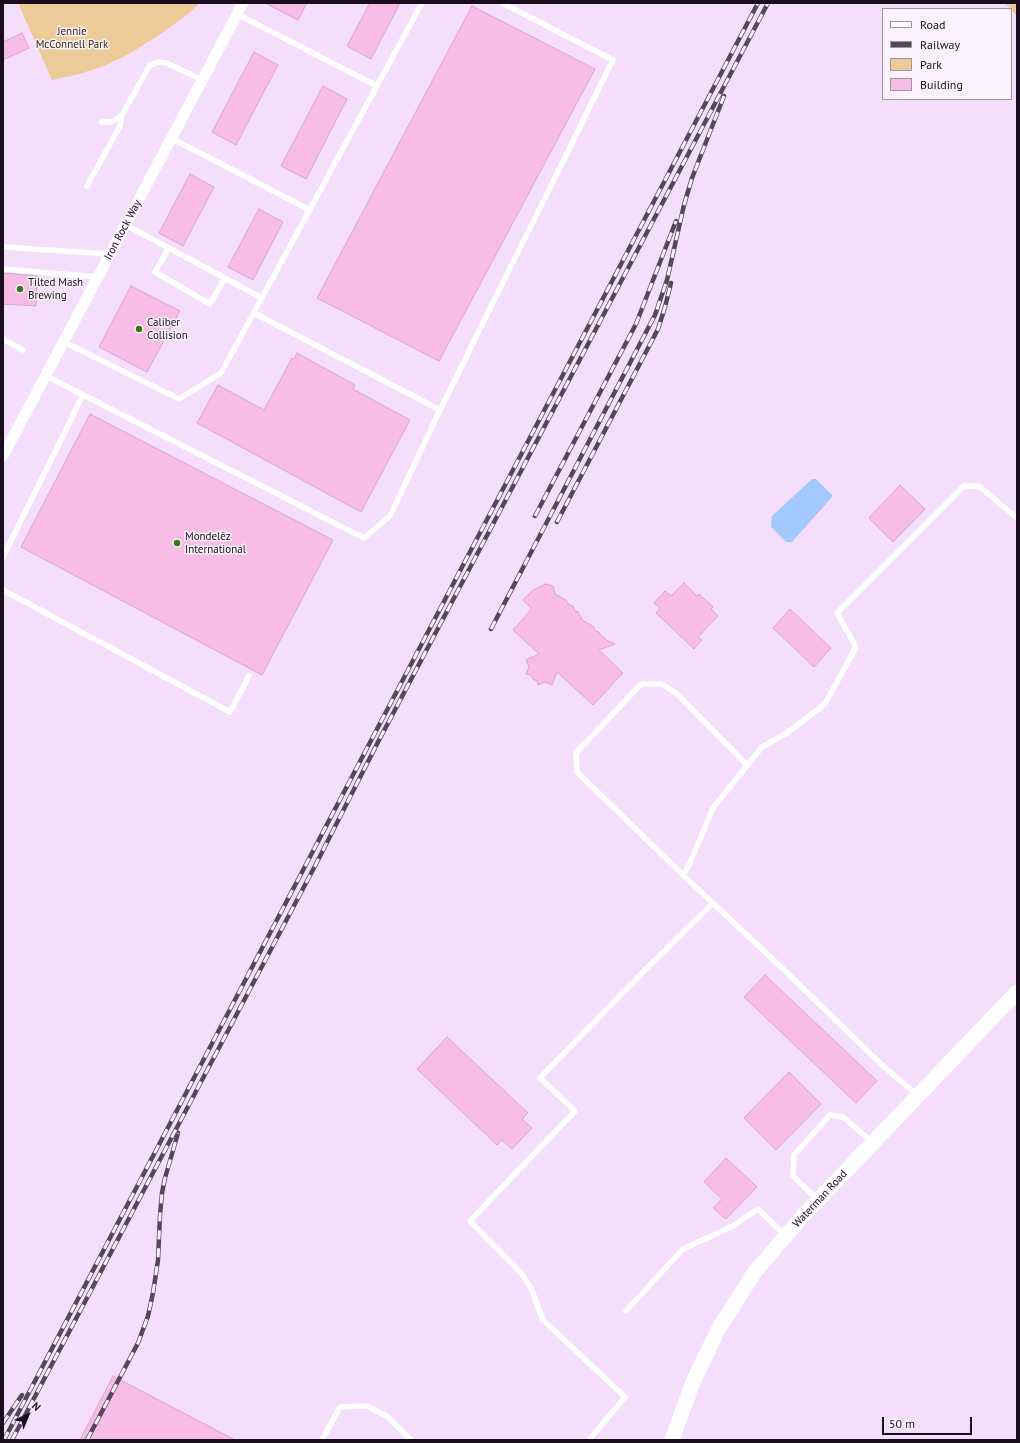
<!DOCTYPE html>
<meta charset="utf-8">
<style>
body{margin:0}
#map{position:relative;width:1020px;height:1443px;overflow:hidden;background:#f4defc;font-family:"PT Sans",sans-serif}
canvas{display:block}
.frame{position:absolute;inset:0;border:4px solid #1a0d1e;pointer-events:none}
.legend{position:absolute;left:882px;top:8px;width:130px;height:92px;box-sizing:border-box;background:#f9f1fb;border:1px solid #a096a3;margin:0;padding:5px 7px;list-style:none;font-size:12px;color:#1a0d1e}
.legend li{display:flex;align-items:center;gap:8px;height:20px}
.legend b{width:20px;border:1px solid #a096a3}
.north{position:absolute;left:8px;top:1395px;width:40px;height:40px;-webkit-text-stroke:3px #f9f1fb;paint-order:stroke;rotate:44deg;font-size:11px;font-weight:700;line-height:16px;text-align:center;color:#1a0d1e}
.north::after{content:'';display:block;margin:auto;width:14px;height:18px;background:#1a0d1e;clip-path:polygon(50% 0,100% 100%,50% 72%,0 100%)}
.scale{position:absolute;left:882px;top:1417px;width:90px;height:18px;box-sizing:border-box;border:2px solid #1a0d1e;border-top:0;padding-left:5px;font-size:12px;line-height:14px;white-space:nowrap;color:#1a0d1e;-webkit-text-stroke:3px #f9f1fb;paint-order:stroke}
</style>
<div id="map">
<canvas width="1020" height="1443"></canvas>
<div class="frame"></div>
<ul class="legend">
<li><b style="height:5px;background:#fff"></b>Road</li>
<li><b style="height:5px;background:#55465a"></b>Railway</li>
<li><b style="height:11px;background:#edcb98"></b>Park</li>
<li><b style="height:11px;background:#f8bde6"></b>Building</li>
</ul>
<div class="north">N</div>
<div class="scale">50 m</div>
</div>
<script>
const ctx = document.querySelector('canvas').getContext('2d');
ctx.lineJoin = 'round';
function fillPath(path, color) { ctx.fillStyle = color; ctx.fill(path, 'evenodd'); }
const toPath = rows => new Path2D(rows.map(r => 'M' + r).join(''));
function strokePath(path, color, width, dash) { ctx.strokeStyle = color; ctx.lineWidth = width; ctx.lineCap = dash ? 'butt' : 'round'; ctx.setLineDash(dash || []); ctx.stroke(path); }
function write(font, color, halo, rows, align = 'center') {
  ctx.font = font + ' "PT Sans",sans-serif'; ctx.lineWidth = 3; ctx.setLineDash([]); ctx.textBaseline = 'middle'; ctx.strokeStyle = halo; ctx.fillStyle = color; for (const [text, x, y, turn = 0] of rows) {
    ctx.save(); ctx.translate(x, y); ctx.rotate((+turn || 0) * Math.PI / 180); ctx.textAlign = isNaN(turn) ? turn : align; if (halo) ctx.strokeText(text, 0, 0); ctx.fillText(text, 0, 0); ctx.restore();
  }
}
fillPath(toPath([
 [18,3,200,3,187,15,159,35,129,54,104,66,79,74,52,80],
 [1004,3,1017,3,1017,16,1011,9]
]), '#edcb98');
fillPath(toPath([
 [812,479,816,479,833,496,792,542,786,542,771,527,772,516]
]), '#a3c8fd');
const building = toPath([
 [265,3,307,3,298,20,265,3],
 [370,3,400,3,371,59,347,46,370,3],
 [472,6,595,69,439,361,317,298,472,6],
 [22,33,29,48,3,60,3,42,22,33],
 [254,52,278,65,236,145,212,132,254,52],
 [323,86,347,99,306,179,281,166,323,86],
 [190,174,214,187,183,246,159,233,190,174],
 [259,209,283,222,253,280,228,267,259,209],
 [3,273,37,276,36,306,3,304,3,273],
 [131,286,180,311,147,372,99,347,131,286],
 [297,353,355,385,353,389,410,420,361,512,197,423,218,385,264,410,292,358,294,359,297,353],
 [90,414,333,540,262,675,21,547,90,414],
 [900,485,925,509,893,542,869,518,900,485],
 [684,583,697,596,699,594,713,607,711,609,718,616,698,637,702,640,694,649,656,613,660,608,654,603,665,591,671,596,684,583],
 [546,584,553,586,555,594,566,600,568,604,573,606,575,611,578,612,582,620,594,627,595,631,599,632,601,636,604,637,606,640,615,644,599,650,623,673,593,705,557,672,552,685,545,682,538,685,537,681,533,679,531,675,526,674,529,667,526,660,539,654,513,630,532,609,523,600,533,590,546,584],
 [790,609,831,648,814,667,773,628,790,609],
 [765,975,877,1081,856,1103,744,997,765,975],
 [447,1037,528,1113,522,1119,532,1128,512,1149,502,1140,497,1145,417,1069,447,1037],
 [789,1072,821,1104,776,1150,744,1118,789,1072],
 [726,1158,757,1187,726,1219,713,1208,722,1199,704,1182,726,1158],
 [113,1376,235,1440,80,1440,113,1376]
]);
fillPath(building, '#f8bde6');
strokePath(building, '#d9a5ca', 1);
strokePath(toPath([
 [237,14,377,86],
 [102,122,111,122,122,115],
 [171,138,310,210],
 [87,186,120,126,122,115,150,65,158,62,167,63,202,80],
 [126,225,262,298],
 [3,247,110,254],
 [169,248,155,272,210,304,225,278],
 [3,269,98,277],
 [3,339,23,350],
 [64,342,179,399,221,373,422,3],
 [46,376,364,538,390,516,440,410,254,313],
 [440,410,613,60,502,3],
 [3,557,83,395],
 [3,590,230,712,249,676],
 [683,875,577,772,576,753,641,684,662,684,677,694,747,765],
 [917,1095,882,1065,781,967,683,875,690,863,713,808,762,747,787,733,825,704,856,647,837,613,964,486,979,486,1017,518],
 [818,1200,793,1176,794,1155,830,1115,843,1117,872,1142],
 [626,1311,683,1249,733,1226,758,1209,785,1235],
 [322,1440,340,1407,367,1406,388,1417,411,1440],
 [589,1440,625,1397,543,1320,531,1288,521,1273,470,1221,575,1111,540,1078,643,972,713,903]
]), '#fff', 5.5);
strokePath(toPath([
 [3,456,243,3]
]), '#fff', 11);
strokePath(toPath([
 [672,1440,693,1382,719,1328,754,1273,801,1218,1017,992]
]), '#fff', 15);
const rail = toPath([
 [535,516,636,324,676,221],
 [557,522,658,329,665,307,671,283],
 [491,629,655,315,667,280,684,205,692,178,724,96],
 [3,1423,22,1395],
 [4,1440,758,3],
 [12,1440,316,864,378,742,768,3],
 [87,1440,138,1343,148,1316,153,1293,158,1260,160,1215,162,1193,165,1178,178,1133]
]);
strokePath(rail, '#55465a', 4.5);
strokePath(rail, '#f9f1fb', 3, [9]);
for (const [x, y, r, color] of [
 [20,289,4,"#397a18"],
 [139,329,4,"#397a18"],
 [177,543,4,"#397a18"]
]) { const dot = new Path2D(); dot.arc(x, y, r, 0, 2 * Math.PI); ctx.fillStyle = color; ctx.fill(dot); strokePath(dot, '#f9f1fb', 1.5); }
write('11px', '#37280e', '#f9f1fb', [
 ["Jennie",72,32],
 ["McConnell Park",72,45]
]);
write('11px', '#1a0d1e', '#f9f1fb', [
 ["Iron Rock Way",123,230,-62],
 ["Waterman Road",820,1199,-47]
]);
write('11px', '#1a0d1e', '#f9f1fb', [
 ["Tilted Mash",28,283],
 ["Brewing",28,296],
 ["Caliber",147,323],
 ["Collision",147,336],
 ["Mondelēz",185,537],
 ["International",185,550]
], 'left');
</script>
